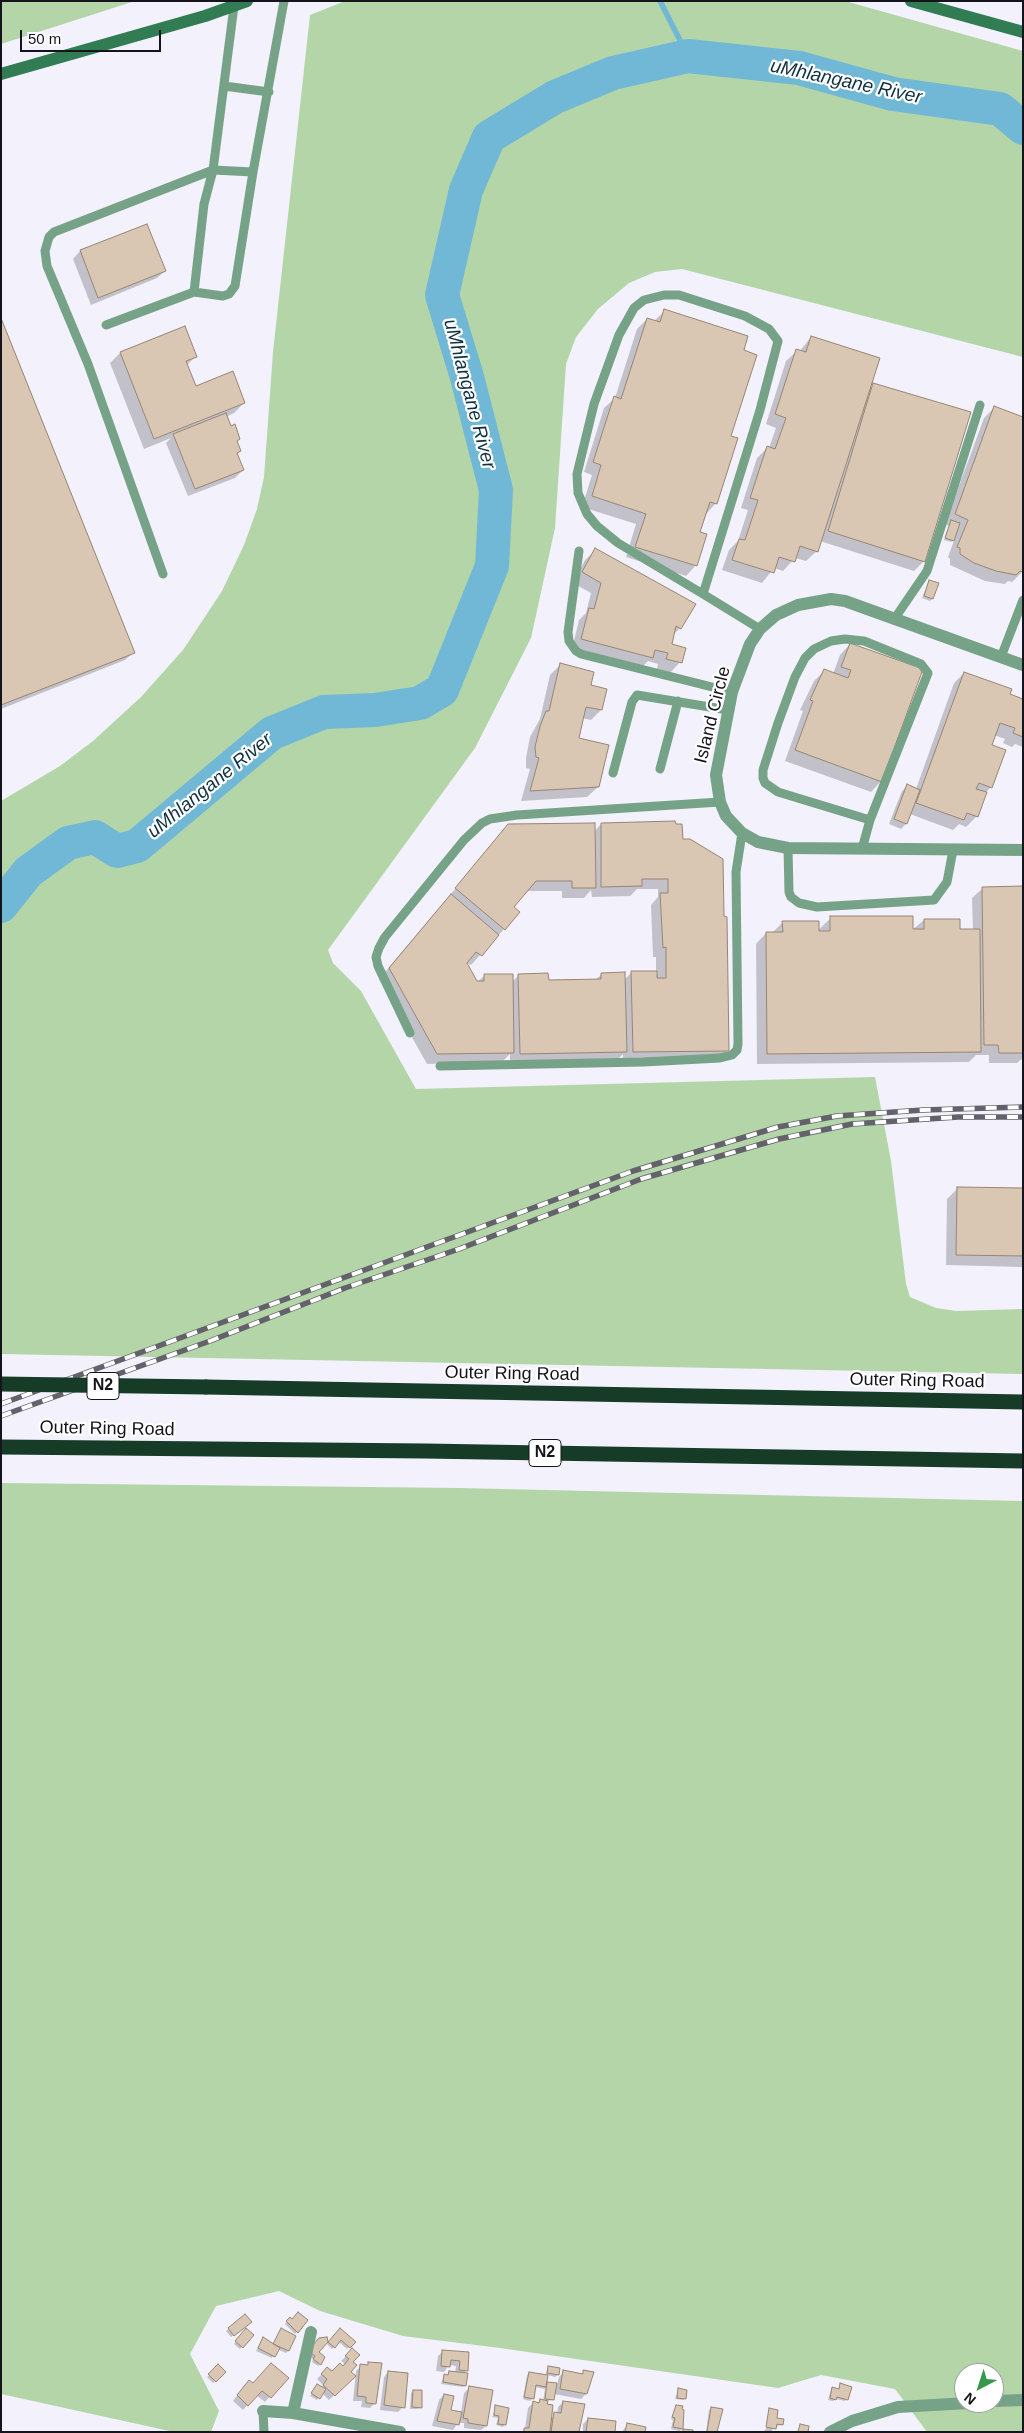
<!DOCTYPE html>
<style>
body{margin:0}
#map{position:relative;width:1024px;height:2433px;overflow:hidden;background:#f3f1fc;font-family:Arial,sans-serif}
canvas{display:block}
.frame{position:absolute;inset:0;border:2px solid #15141c;pointer-events:none}
.north{position:absolute;left:954px;top:2363px;width:50px;height:50px;box-sizing:border-box;background:#fff;border:1px solid #a1a1a4;border-radius:50%;rotate:220deg;font-size:14px;font-weight:700;line-height:20px;text-align:center;color:#15141c}
.north::after{content:'';display:block;margin:auto;width:18px;height:22px;background:#369649;clip-path:polygon(50% 0,100% 100%,50% 72%,0 100%)}
.scale{position:absolute;left:20px;top:30px;width:141px;height:22px;box-sizing:border-box;border:2px solid #15141c;border-top:0;padding-left:6px;font-size:15px;line-height:18px;white-space:nowrap;color:#15141c;-webkit-text-stroke:4px #fff;paint-order:stroke}
</style>
<div id="map">
<canvas width="1024" height="2433"></canvas>
<div class="frame"></div>
<div class="north">N</div>
<div class="scale">50 m</div>
</div>
<script>
const ctx = document.querySelector('canvas').getContext('2d');
ctx.lineJoin = 'round';
function fillPath(path, color) { ctx.fillStyle = color; ctx.fill(path, 'evenodd'); }
const toPath = rows => new Path2D(rows.map(r => 'M' + r).join(''));
function strokePath(path, color, width, dash) { ctx.strokeStyle = color; ctx.lineWidth = width; ctx.lineCap = dash ? 'butt' : 'round'; ctx.setLineDash(dash || []); ctx.stroke(path); }
function write(font, color, halo, rows, align = 'center') {
  ctx.font = font + ' Arial,sans-serif'; ctx.lineWidth = 4.5; ctx.setLineDash([]); ctx.textBaseline = 'middle'; ctx.strokeStyle = halo; ctx.fillStyle = color; for (const [text, x, y, turn = 0] of rows) {
    ctx.save(); ctx.translate(x, y); ctx.rotate((+turn || 0) * Math.PI / 180); ctx.textAlign = isNaN(turn) ? turn : align; if (halo) ctx.strokeText(text, 0, 0); ctx.fillText(text, 0, 0); ctx.restore();
  }
}
fillPath(toPath([
 [1,1,135,1,1,44],
 [345,1,845,1,1023,51,1023,357,682,269,655,272,629,283,598,309,576,337,566,364,555,528,531,638,475,748,328,950,333,963,361,991,416,1089,875,1077,891,1161,906,1284,910,1297,936,1308,956,1311,1023,1309,1023,1374,1,1354,1,801,60,766,93,741,141,697,183,650,222,591,244,545,257,509,264,477,273,352,310,15],
 [1,1483,459,1488,1023,1501,1023,2432,927,2432,895,2389,821,2375,778,2388,500,2348,403,2336,320,2311,279,2291,216,2306,190,2354,219,2411,211,2432,174,2432,1,2394],
 [964,2373,994,2373,994,2403,964,2403]
]), '#b3d5a8');
fillPath(toPath([
 [147,225,165,271,157,278,91,305,73,259,80,251],
 [665,311,742,351,730,437,716,503,706,514,699,533,696,565,686,576,626,557,636,524,582,507,592,475,584,472,604,408,615,398,637,329,647,319,654,321],
 [1,321,133,653,125,660,1,709],
 [811,337,868,390,874,385,924,561,914,571,820,541,817,551,806,561,795,558,783,571,774,568,762,583,722,570,729,550,738,541,748,510,741,508,757,458,767,448,769,448,776,428,766,424,786,361,797,351,799,352],
 [120,353,196,356,187,365,195,387,244,403,234,413,226,417,240,451,236,454,243,470,235,478,188,496,166,443,171,438,144,449,110,363],
 [994,408,1022,572,1012,582,1008,581,1005,584,985,581,950,565,950,559,948,557,955,538,951,542,944,540,949,526,945,524,984,418],
 [596,550,680,628,672,636,670,645,680,662,670,673,657,669,658,664,648,661,641,668,572,649,579,620,586,613,591,593,573,583,585,560],
 [929,581,932,599,930,601,922,598],
 [850,644,881,781,871,792,785,761,803,711,800,710,814,681,824,671,833,674,840,655],
 [560,665,590,686,601,710,591,720,582,718,577,739,598,787,587,797,521,801,530,769,526,768,526,758,530,737,540,719,550,675],
 [964,673,1023,700,1023,747,1015,744,1012,747,1003,743,1005,739,994,735,990,746,991,787,985,793,977,816,966,827,959,824,953,830,910,814,906,824,901,829,889,824,902,791,907,786,916,789,954,683],
 [601,824,681,840,728,1050,718,1060,623,1062,623,1054,615,1062,510,1064,510,1054,502,1062,427,1064,379,979,509,825,594,832],
 [637,889,658,889,658,897,651,905,653,957,656,957,656,972,631,973,624,980,602,974,595,980,547,981,519,975,512,982,484,976,476,983,465,962,471,965,504,929,512,907,526,891,562,891,562,898,584,898,591,890,592,897,630,896],
 [1023,887,1023,1058,1017,1063,989,1063,989,1055,976,1055,969,1062,757,1064,756,944,766,933,772,933,783,922,818,930,831,918,912,930,924,920,959,931,973,931,972,898,983,888],
 [958,1188,1023,1190,1023,1267,946,1265,947,1199],
 [245,2316,248,2324,231,2337,226,2331],
 [290,2318,297,2332,295,2334,285,2324],
 [246,2329,253,2335,240,2349,234,2344],
 [281,2330,288,2351,286,2353,277,2349,272,2358,256,2351,261,2341,273,2346],
 [340,2330,354,2342,347,2349,339,2342,332,2349,326,2343,317,2352,320,2364,318,2366,312,2362,313,2359,307,2353,326,2338,327,2344],
 [352,2350,349,2372,354,2376,329,2400,322,2393,317,2400,310,2396,315,2388,321,2388,323,2385,317,2379,323,2373,332,2373,343,2367,345,2364,341,2361],
 [443,2351,468,2354,467,2370,463,2374,465,2385,463,2387,441,2384,444,2375,447,2376,449,2372,455,2373,456,2366,449,2365,444,2372,436,2371,438,2356],
 [369,2363,375,2403,370,2408,361,2407,362,2401,353,2401,356,2371,361,2366,366,2366],
 [218,2366,224,2372,213,2383,207,2377],
 [548,2367,558,2375,555,2377,547,2375,545,2383,557,2385,559,2377,564,2372,580,2375,584,2372,586,2394,581,2399,554,2394,553,2400,546,2401,546,2405,550,2418,557,2414,558,2407,563,2402,577,2432,522,2432,525,2428,528,2408,533,2403,543,2401,545,2389,534,2387,533,2398,530,2401,523,2399,527,2375,529,2373,545,2376],
 [388,2372,403,2407,398,2412,380,2410,384,2377],
 [287,2378,265,2402,256,2395,243,2410,233,2401,244,2386],
 [841,2385,847,2399,845,2401,836,2399,833,2401,828,2400,831,2390,833,2388,838,2390],
 [469,2388,486,2426,481,2430,464,2428,464,2423,458,2423,453,2430,432,2426,439,2400,444,2395,450,2411,461,2413,464,2393],
 [678,2390,685,2398,683,2400,675,2399],
 [413,2391,420,2407,418,2409,410,2409,411,2393],
 [676,2406,682,2428,680,2431,671,2429,673,2420,671,2419],
 [496,2407,505,2424,503,2427,496,2425,498,2418,492,2417],
 [712,2408,716,2432,706,2432,709,2410],
 [770,2410,775,2419,783,2420,782,2425,775,2426,771,2432,763,2432,766,2429],
 [588,2419,614,2432,583,2432,583,2424],
 [627,2425,644,2432,622,2432]
]), '#0003');
strokePath(toPath([
 [660,1,688,56]
]), '#70b8d6', 5.5);
strokePath(toPath([
 [1,906,28,872,68,843,95,837,117,851,137,846,272,733,324,712,375,710,420,703,442,690,492,566,496,490,467,377,442,295,466,190,489,137,555,97,613,73,688,56,799,68,893,94,1000,109,1023,128]
]), '#70b8d6', 34);
const building = toPath([
 [147,224,166,271,98,298,80,250,147,224],
 [664,309,748,336,744,350,757,355,731,436,738,438,717,504,710,502,700,532,707,534,697,566,635,547,646,514,592,496,601,465,593,462,614,396,621,399,647,318,660,322,664,309],
 [1,318,135,653,1,705,1,318],
 [185,326,197,357,186,361,196,386,233,371,245,403,154,439,120,352,185,326],
 [811,336,880,358,818,552,800,546,795,562,779,557,774,573,732,560,739,539,745,540,758,500,750,498,767,446,775,449,786,418,775,414,796,349,806,352,811,336],
 [873,383,971,412,925,562,828,531,873,383],
 [994,406,1023,417,1023,572,1020,571,1016,575,996,571,974,563,960,554,960,548,957,547,968,520,955,514,994,406],
 [226,413,231,426,235,424,240,439,237,441,241,451,237,453,244,470,195,489,173,434,226,413],
 [951,520,960,523,954,541,945,538,951,520],
 [595,548,696,604,681,629,676,626,672,644,686,648,682,663,666,659,668,653,655,650,653,658,581,639,589,608,594,609,601,583,582,572,595,548],
 [929,580,939,583,933,599,924,596,929,580],
 [850,643,923,669,882,782,795,750,813,701,810,700,824,669,848,678,851,670,841,667,850,643],
 [560,663,594,672,591,685,607,689,602,710,586,707,579,738,609,745,599,787,530,791,539,758,536,757,535,747,540,726,546,711,549,711,560,663],
 [964,672,1012,689,1010,694,1023,699,1023,737,1013,733,1015,728,1000,723,992,745,1006,750,992,788,979,783,976,789,987,792,978,817,967,813,964,820,916,803,964,672],
 [907,784,920,790,907,824,894,819,907,784],
 [675,821,676,824,682,824,683,839,690,839,723,859,724,916,727,917,729,1051,633,1052,631,971,657,971,657,978,666,978,666,947,663,948,660,893,668,893,668,879,642,879,642,886,601,887,601,823,675,821],
 [595,823,596,888,572,888,572,881,536,881,514,907,520,912,505,930,455,888,508,824,595,823],
 [1023,886,1023,1053,999,1053,998,1045,984,1045,982,887,1023,886],
 [451,894,499,935,482,956,476,952,467,963,477,981,484,981,484,974,513,974,514,1053,437,1054,389,968,451,894],
 [830,916,913,916,913,929,924,929,924,919,960,919,960,929,980,929,981,1052,767,1054,766,932,783,932,782,921,819,921,819,931,830,931,830,916],
 [625,972,627,1052,520,1054,518,974,548,973,549,980,601,979,601,973,625,972],
 [957,1187,1023,1188,1023,1256,956,1255,957,1187],
 [298,2312,308,2320,298,2333,286,2321,290,2317,292,2319,298,2312],
 [245,2314,252,2322,234,2336,228,2328,245,2314],
 [246,2328,254,2335,243,2348,235,2341,246,2328],
 [281,2328,296,2336,289,2351,273,2344,281,2328],
 [340,2328,356,2342,350,2348,341,2340,335,2348,328,2342,340,2328],
 [263,2337,280,2348,275,2357,258,2348,263,2337],
 [327,2337,328,2342,319,2352,325,2357,321,2365,313,2359,315,2356,308,2351,319,2338,327,2337],
 [352,2348,360,2355,353,2362,357,2365,351,2372,356,2376,335,2396,323,2385,327,2379,321,2374,327,2367,332,2371,340,2363,343,2366,349,2359,345,2356,352,2348],
 [442,2350,469,2352,468,2371,459,2370,460,2361,451,2360,450,2367,441,2366,442,2350],
 [368,2362,382,2363,376,2404,366,2403,366,2397,357,2396,360,2364,368,2365,368,2362],
 [271,2363,289,2378,271,2398,262,2391,248,2406,237,2395,249,2380,253,2383,271,2363],
 [218,2364,226,2372,216,2382,208,2374,218,2364],
 [548,2366,560,2368,559,2375,547,2373,548,2366],
 [563,2370,583,2374,583,2370,594,2372,587,2394,560,2389,563,2370],
 [388,2371,408,2373,405,2408,384,2405,388,2371],
 [449,2371,468,2373,466,2386,443,2382,444,2374,448,2375,449,2371],
 [529,2372,548,2375,546,2387,536,2385,534,2399,524,2397,529,2372],
 [547,2382,557,2383,554,2400,545,2399,547,2382],
 [840,2383,852,2387,848,2400,837,2397,836,2400,830,2398,832,2387,839,2389,840,2383],
 [317,2384,326,2389,320,2399,311,2393,317,2384],
 [469,2386,493,2390,487,2426,468,2423,468,2419,463,2418,469,2386],
 [678,2388,687,2390,686,2399,677,2398,678,2388],
 [413,2390,422,2390,422,2408,412,2407,413,2390],
 [444,2394,454,2396,451,2410,462,2412,459,2425,437,2421,444,2394],
 [540,2399,548,2401,547,2404,553,2405,550,2432,524,2432,524,2428,529,2428,533,2401,539,2403,540,2399],
 [563,2401,585,2404,579,2432,551,2432,554,2412,561,2413,563,2401],
 [495,2405,509,2408,506,2425,498,2424,499,2416,494,2415,495,2405],
 [676,2405,683,2406,682,2409,684,2410,683,2429,673,2427,675,2418,672,2417,676,2405],
 [711,2407,723,2409,717,2432,707,2432,711,2407],
 [769,2408,778,2410,777,2418,784,2419,783,2425,777,2424,776,2429,766,2427,769,2408],
 [588,2418,616,2421,615,2432,586,2432,588,2418],
 [627,2423,646,2427,645,2432,625,2432,627,2423],
 [800,2424,809,2426,808,2432,798,2432,800,2424],
 [683,2429,693,2430,693,2432,683,2432,683,2429]
]);
fillPath(building, '#d9c6b3');
strokePath(building, '#968572', 1);
strokePath(toPath([
 [234,6,213,170,204,204,194,292,223,296,229,294,235,286,253,172],
 [224,86,269,92],
 [106,325,194,292],
 [579,551,568,632,569,641,576,651,581,654,732,692],
 [163,574,88,364,47,266,45,251,49,237,54,232,213,170,253,172,284,1],
 [703,594,760,410,778,341,769,329,745,316,679,295,664,295,644,300,634,308,619,335,594,404,577,474,578,493,587,514,597,526,618,543,703,594,760,629],
 [895,618,927,571,980,405],
 [1001,657,1023,600],
 [660,769,678,701],
 [613,773,632,702,637,695,728,710],
 [788,848,789,892,791,897,799,903,817,907,934,900,947,882,953,850],
 [862,849,870,820,928,673,921,664,864,641,845,639,831,641,814,649,805,658,795,677,778,723,763,770,763,778,765,783,778,792,870,820],
 [410,1033,378,966,376,957,379,948,385,937,464,840,482,823,490,819,517,815,720,802],
 [440,1066,643,1062,720,1058,732,1055,737,1050,738,1044,736,872,742,833],
 [263,2411,264,2432]
]), '#76a387', 9);
strokePath(toPath([
 [1023,665,845,601,831,599,798,605,776,615,760,629,750,644,732,692,716,775,720,802,726,816,742,833,758,842,788,848,1023,850],
 [994,2401,1023,2400],
 [263,2411,293,2413,400,2432],
 [293,2413,311,2332],
 [830,2432,852,2421,898,2407,969,2403]
]), '#76a387', 12);
strokePath(toPath([
 [911,1,1023,32],
 [1,74,205,16,247,1]
]), '#327c53', 12);
strokePath(toPath([
 [206,1387,1023,1402],
 [1,1447,425,1451,1023,1461]
]), '#163c27', 15);
const rail = toPath([
 [1,1404,633,1171,778,1127,837,1116,923,1110,1023,1107],
 [1,1416,210,1341,345,1288,459,1249,641,1179,779,1139,852,1124,958,1117,1023,1117]
]);
strokePath(rail, '#63626b', 5.5);
strokePath(rail, '#fff', 4, [11]);
strokePath(toPath([
 [1,1384,206,1387]
]), '#163c27', 15);
for (const [x, y, w] of [
 [103,1386,32],
 [545,1453,32]
]) { const box = new Path2D(); box.roundRect(x - w / 2, y - 13.5, w, 27, 4); ctx.fillStyle = '#fff'; ctx.fill(box); strokePath(box, '#15141c', 1); }
write('bold 16px', '#15141c', null, [
 ["N2",103,1386],
 ["N2",545,1453]
]);
write('18px', '#15141c', '#fff', [
 ["Island Circle",713,715,-76],
 ["Outer Ring Road",512,1374,1],
 ["Outer Ring Road",917,1381,1],
 ["Outer Ring Road",107,1429,1]
]);
write('italic 19px', '#10323f', '#fff', [
 ["uMhlangane River",846,82,12],
 ["uMhlangane River",469,394,75],
 ["uMhlangane River",210,786,-39]
]);
</script>
